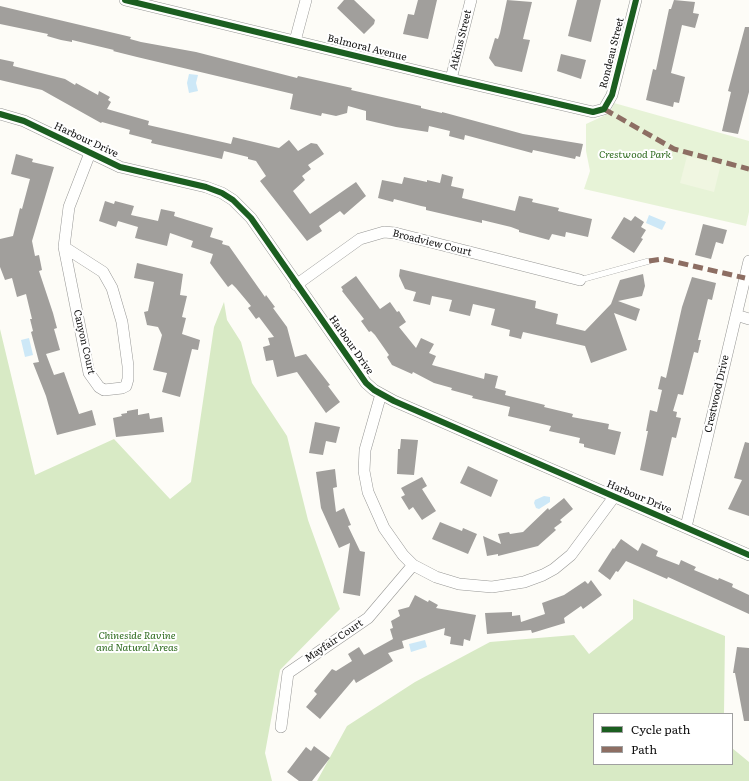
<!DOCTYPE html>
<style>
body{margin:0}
#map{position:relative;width:749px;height:781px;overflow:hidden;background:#fdfcf7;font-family:Literata,serif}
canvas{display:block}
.legend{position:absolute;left:593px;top:713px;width:140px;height:52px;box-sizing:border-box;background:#fff;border:1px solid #a0a0a0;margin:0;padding:5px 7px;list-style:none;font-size:12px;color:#111}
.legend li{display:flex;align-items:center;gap:8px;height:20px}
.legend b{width:20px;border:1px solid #a0a0a0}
</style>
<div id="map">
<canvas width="749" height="781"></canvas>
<ul class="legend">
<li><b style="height:5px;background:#1b5e20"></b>Cycle path</li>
<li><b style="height:5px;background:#8d6e63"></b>Path</li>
</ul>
</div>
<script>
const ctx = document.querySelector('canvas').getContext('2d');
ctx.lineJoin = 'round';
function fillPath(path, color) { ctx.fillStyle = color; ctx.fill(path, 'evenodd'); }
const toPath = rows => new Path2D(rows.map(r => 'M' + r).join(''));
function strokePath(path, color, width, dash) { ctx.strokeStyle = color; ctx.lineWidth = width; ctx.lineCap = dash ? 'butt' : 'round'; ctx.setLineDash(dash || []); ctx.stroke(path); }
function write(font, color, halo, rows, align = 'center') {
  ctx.font = font + ' Literata,serif'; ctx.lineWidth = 4; ctx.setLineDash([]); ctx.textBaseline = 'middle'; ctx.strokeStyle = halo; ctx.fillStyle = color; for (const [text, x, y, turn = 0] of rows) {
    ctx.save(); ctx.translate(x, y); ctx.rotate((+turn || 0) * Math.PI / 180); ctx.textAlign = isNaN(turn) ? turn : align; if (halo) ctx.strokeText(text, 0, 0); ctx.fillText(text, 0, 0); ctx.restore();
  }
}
fillPath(toPath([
 [614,103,749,141,749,212,746,226,584,189,590,171,586,151,586,124,610,113]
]), '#e7f3d7');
fillPath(toPath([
 [224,302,227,320,241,342,252,383,287,436,308,520,340,609,280,670,265,753,272,781,0,781,0,329,35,475,114,439,170,499,191,482,214,327],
 [633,599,725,636,724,714,594,714,594,764,732,764,732,748,749,762,749,781,317,781,347,726,415,682,490,642,574,635,589,654,633,619]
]), '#d8eac5');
fillPath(toPath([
 [687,156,721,164,714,192,680,183]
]), '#f0f6e1');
fillPath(toPath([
 [189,74,198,75,196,83,198,91,189,93,187,83],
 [649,215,666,222,662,230,646,223],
 [29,338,33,355,25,357,21,340],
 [544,496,550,497,550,502,539,509,536,508,534,503,535,500],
 [425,640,427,647,411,652,409,644]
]), '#cde8f7');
fillPath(toPath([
 [344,0,354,0,375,20,374,24,364,34,337,8],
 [418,0,437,0,428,39,403,34,408,14,414,15],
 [507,0,532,2,523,39,530,40,522,72,495,66,489,58,495,38,498,39,500,33],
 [577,0,601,0,591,42,568,36],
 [674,0,695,2,693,13,699,14,695,28,682,25,671,73,685,77,679,103,674,102,673,107,646,100,653,69,656,70,669,9,671,9],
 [0,6,131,37,130,39,141,42,196,52,297,78,298,76,352,88,351,90,421,106,421,108,442,113,442,112,523,134,583,144,580,157,576,156,575,159,533,150,532,153,465,135,464,140,449,136,450,131,429,126,428,132,396,127,366,120,366,111,348,106,347,113,336,116,322,113,321,116,290,109,293,94,137,57,113,51,114,50,72,40,72,42,61,40,47,36,48,34,0,24],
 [745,27,749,27,749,92,738,134,722,131,731,92,728,91],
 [561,54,586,60,581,79,557,71],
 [0,59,14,62,13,66,65,79,75,85,76,83,98,95,99,91,110,97,108,100,111,102,107,109,149,121,148,125,231,144,233,137,279,148,289,140,298,151,311,143,317,144,324,154,308,165,311,169,302,176,305,180,293,191,310,214,356,182,366,196,344,215,340,211,319,226,322,231,307,241,260,181,266,176,256,161,248,159,248,157,224,151,222,159,151,143,152,140,129,134,130,130,102,122,101,123,42,90,0,80],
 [16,154,33,159,32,162,54,167,32,241,35,256,39,255,42,270,39,271,53,313,57,328,54,329,60,350,46,354,54,375,64,372,79,414,92,410,96,425,57,435,46,396,33,363,39,362,31,332,33,331,30,319,32,319,26,294,17,297,12,278,5,280,0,267,0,239,13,236,20,208,22,209,30,179,11,174],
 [442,174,453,177,451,186,464,189,462,198,515,211,519,196,533,199,532,202,559,208,558,211,592,219,588,237,566,232,565,237,552,234,549,240,519,232,519,230,511,227,482,220,482,223,426,210,426,207,421,206,394,199,393,202,378,198,382,180,402,184,404,177,427,182,427,180,440,183],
 [105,201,114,204,115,201,134,206,131,215,158,221,161,209,175,212,174,216,213,228,210,237,223,241,222,244,229,246,265,297,266,295,275,307,273,308,287,327,295,357,306,354,330,385,328,386,340,402,326,413,297,372,277,377,273,360,266,361,263,347,270,345,268,338,274,337,259,317,256,319,248,308,251,306,236,288,232,284,228,287,210,263,213,254,191,247,193,241,170,233,167,246,135,238,138,227,118,221,116,227,99,221],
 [635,216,644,222,641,227,646,230,641,238,643,239,634,253,611,238,624,217,631,221],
 [703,224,727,230,723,244,716,242,711,259,695,255],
 [137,263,183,274,180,295,187,296,182,317,186,318,182,334,200,340,198,350,192,349,180,397,162,392,167,373,153,370,162,335,158,327,147,325,144,312,148,311,154,282,134,278],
 [400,269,536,301,535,308,558,314,556,324,585,331,611,304,620,280,643,274,645,286,642,296,618,301,640,309,636,321,614,313,627,350,591,363,585,346,523,332,521,339,509,336,510,330,491,325,495,309,473,304,470,316,449,311,452,300,432,296,430,305,413,301,416,292,405,289,399,276],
 [356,276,380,309,390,302,397,312,399,311,406,322,399,327,416,348,421,338,434,344,429,353,436,356,432,365,484,379,485,373,498,376,495,388,506,391,505,395,545,405,544,407,573,414,572,417,609,424,608,429,621,432,615,455,584,447,584,444,579,443,580,438,549,431,551,426,508,416,510,407,472,398,473,396,451,390,452,388,434,383,413,372,412,374,392,365,387,357,389,355,375,335,371,331,369,332,361,321,364,319,342,291,343,290,341,287],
 [692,277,716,283,712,300,708,299,698,340,701,340,698,353,694,352,683,395,678,394,673,411,677,412,676,417,681,418,676,438,672,437,663,476,640,470,648,431,646,431,650,410,657,412,662,390,658,389,661,376,666,378,682,307],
 [138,409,138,415,149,413,150,419,162,417,164,432,116,437,113,418,122,416,121,414,127,413,127,411],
 [315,422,340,427,336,443,326,441,323,455,309,453],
 [401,439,418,440,414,475,397,474,398,449,400,449],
 [745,442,749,443,749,516,728,509,742,480,734,478],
 [468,466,498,480,491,497,460,483],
 [335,469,337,487,333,488,336,512,344,508,351,525,348,526,360,551,365,552,360,596,343,593,350,543,339,548,321,508,316,472],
 [422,477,427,486,422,489,436,511,422,520,413,507,409,510,401,497,405,495,401,488],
 [564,498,573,509,560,520,562,522,554,528,556,530,538,546,498,556,498,554,487,556,483,536,501,544,498,534,509,532,510,534,523,532,548,508,549,510],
 [440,522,462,531,463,528,477,534,468,554,432,539],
 [621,539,638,551,642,543,658,551,656,556,679,565,681,560,696,567,694,570,718,580,719,578,733,584,732,587,749,595,749,614,668,577,667,579,626,561,618,572,616,571,610,580,598,571,613,548,614,549],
 [591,580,602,595,583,609,581,606,564,618,565,623,532,633,531,630,487,634,485,613,512,612,512,616,520,615,521,622,545,614,542,603,564,595,585,581,588,584],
 [415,595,428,602,429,600,438,605,436,608,476,615,470,641,464,639,463,646,450,644,451,637,444,635,445,628,402,641,404,648,388,653,393,661,356,683,354,679,320,719,306,707,317,694,314,691,332,669,336,671,352,661,348,654,359,647,364,655,393,639,390,629,393,628,391,621,400,616,398,610,409,607],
 [737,647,749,648,749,721,744,721,735,673,733,673],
 [314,746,330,758,312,781,299,781,287,772,306,747,311,751]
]), '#a19f9c');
const lane = toPath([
 [580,280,649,261]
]);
const street = toPath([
 [125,0,451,79,593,112,604,109,612,95,636,0],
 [295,41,306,0],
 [451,79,471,0],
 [0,114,24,121,120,167,206,187,222,193,233,200,251,218,366,383,374,390,394,401,749,555],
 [64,247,103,272,112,288,122,322,128,366,128,379,126,386,122,388,104,390,99,387,89,373,64,247,69,207,90,153],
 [296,285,360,239,384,232,395,233,580,280],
 [736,315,749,319],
 [381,394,365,450,364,471,368,492,384,528,403,555,413,565,436,577,459,584,492,587,524,582,543,575,554,569,571,555,614,497],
 [686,527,749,261],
 [281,727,288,673,368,618,413,565]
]);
strokePath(lane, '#979795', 6);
strokePath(street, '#979795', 12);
strokePath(lane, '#fffffe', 5.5);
strokePath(street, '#fffffe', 11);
strokePath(toPath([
 [604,109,674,149,749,169],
 [649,261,663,259,745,278]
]), '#8d6e63', 5, [10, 5]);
strokePath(toPath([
 [125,0,451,79,593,112,604,109,612,95,636,0],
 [0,114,24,121,120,167,206,187,222,193,233,200,251,218,366,383,374,390,394,401,749,555]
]), '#1b5e20', 6);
write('10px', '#111', '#fff', [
 ["Atkins Street",461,40,-76],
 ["Balmoral Avenue",367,48,14],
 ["Rondeau Street",612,53,-76],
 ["Harbour Drive",86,140,25],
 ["Broadview Court",432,243,14],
 ["Canyon Court",84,342,77],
 ["Harbour Drive",351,345,55],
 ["Crestwood Drive",717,394,-77],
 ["Harbour Drive",639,497,23],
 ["Mayfair Court",334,641,-34]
]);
write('italic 10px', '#2f6b1f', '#fff', [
 ["Crestwood Park",635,155],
 ["Chineside Ravine",137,636],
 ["and Natural Areas",137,648]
]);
</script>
